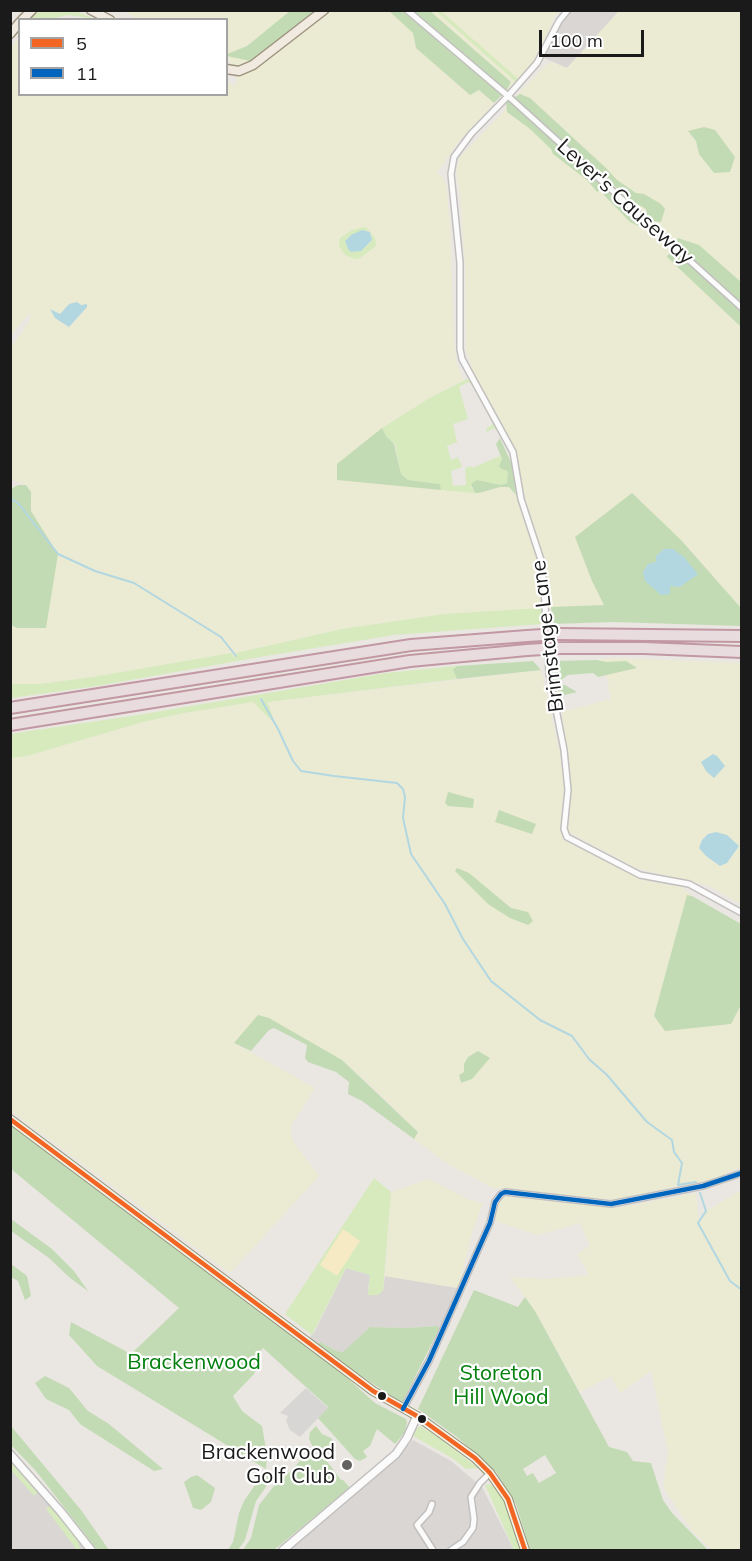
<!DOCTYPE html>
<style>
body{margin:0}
#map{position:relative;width:752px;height:1561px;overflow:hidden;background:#eae7e2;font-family:Mulish,sans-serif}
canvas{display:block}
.frame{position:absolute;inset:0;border:12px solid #1a1a1a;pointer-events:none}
.legend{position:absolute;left:18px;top:18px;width:210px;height:78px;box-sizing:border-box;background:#fff;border:2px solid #a3a3a3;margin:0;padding:8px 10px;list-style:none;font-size:18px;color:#1a1a1a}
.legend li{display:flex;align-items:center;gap:12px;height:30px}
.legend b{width:30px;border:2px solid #a3a3a3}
.scale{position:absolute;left:539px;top:30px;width:105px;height:27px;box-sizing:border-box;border:3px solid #1a1a1a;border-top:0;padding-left:8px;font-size:18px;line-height:21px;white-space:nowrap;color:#1a1a1a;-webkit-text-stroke:4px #fff;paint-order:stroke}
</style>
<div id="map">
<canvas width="752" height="1561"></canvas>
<div class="frame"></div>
<ul class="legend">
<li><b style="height:8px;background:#f26522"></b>5</li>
<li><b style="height:8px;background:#0065bd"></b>11</li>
</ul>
<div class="scale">100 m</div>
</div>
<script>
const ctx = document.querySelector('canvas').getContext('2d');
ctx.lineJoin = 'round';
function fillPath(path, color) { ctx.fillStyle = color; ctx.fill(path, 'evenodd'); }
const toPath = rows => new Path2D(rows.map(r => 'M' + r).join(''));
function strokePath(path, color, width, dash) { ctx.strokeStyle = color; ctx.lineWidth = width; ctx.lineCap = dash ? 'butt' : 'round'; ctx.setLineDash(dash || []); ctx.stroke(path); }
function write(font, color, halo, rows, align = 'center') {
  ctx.font = font + ' Mulish,sans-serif'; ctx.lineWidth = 4.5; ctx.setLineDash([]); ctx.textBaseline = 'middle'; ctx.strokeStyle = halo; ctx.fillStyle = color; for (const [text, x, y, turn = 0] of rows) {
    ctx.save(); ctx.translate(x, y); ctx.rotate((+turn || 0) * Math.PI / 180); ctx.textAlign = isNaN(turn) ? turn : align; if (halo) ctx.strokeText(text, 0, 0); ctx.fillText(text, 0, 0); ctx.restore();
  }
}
fillPath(toPath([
 [572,11,619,11,567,68,542,57,559,25],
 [346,1268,370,1275,368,1289,383,1291,385,1276,458,1288,439,1329,438,1326,406,1328,370,1327,348,1350,343,1352,337,1351,320,1342,316,1346,308,1339,315,1331],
 [413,1440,451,1461,482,1487,514,1550,288,1550,351,1497,355,1489,397,1458],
 [10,1456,19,1465,88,1550,11,1550]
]), '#d9d6d4');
fillPath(toPath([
 [123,11,561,11,554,17,551,27,529,69,507,90,508,96,515,97,548,63,554,63,567,68,619,11,741,11,741,608,681,540,575,537,592,581,605,605,444,614,342,629,236,653,237,655,234,657,230,653,93,677,40,684,11,684,11,625,17,628,58,554,31,511,31,492,26,485,11,479,11,348,30,320,30,313,11,335,10,47,19,38,20,94,226,94,227,82,235,86,239,71,227,59,226,20,138,19],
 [501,96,508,96,505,110,460,157,456,170,460,195,465,262,466,349,474,375,501,421,513,452,521,499,513,493,509,487,500,487,479,493,337,479,382,428,428,399,464,380,457,365,454,343,450,224,446,185,443,178,437,173,459,141],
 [715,130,722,142,735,157,699,154,696,141,688,131],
 [613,658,741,663,741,904,709,886,636,868,569,832,567,826,571,788,562,712,611,699,606,673,628,670,597,660],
 [541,670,560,754,564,791,560,830,563,840,642,880,682,887,692,896,687,895,731,1024,741,1005,741,1167,714,1179,613,1200,493,1188,448,1164,414,1139,418,1132,365,1080,269,1018,234,1043,315,1088,291,1126,292,1140,319,1176,230,1273,11,1111,11,758,27,756,143,722,184,713,253,702,271,720,273,717,267,702],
 [429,1179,469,1200,483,1203,473,1230,458,1288,385,1276,391,1192],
 [741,1190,741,1550,712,1550,692,1531,663,1487,668,1452,651,1371,620,1393,611,1376,580,1392,535,1311,510,1277,547,1279,589,1275,577,1254,590,1246,580,1223,538,1235,496,1221,495,1210,502,1198,511,1196,617,1208,696,1193,699,1222,706,1211]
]), '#ebebd3');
fillPath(toPath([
 [45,11,76,11,95,19,69,15,49,19,29,19,38,12],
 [436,11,441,11,518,79,516,82],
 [366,227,370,232,366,230,348,237,345,241,348,249,351,252,361,251,372,241,371,233,375,238,376,246,360,258,355,259,345,255,339,246,340,238,352,230],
 [467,379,473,384,498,432,494,428,487,432,486,429,493,424,472,385,468,382,459,387,468,419,453,424,457,442,447,446,451,460,458,457,462,467,451,471,453,486,466,485,465,468,471,466,472,468,500,456,502,459,501,469,508,471,507,483,501,485,477,480,471,487,475,493,441,490,439,484,408,480,401,474,395,444,386,436,382,428,428,399],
 [541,608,542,624,394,635,260,657,97,686,11,698,11,684,40,684,93,677,231,653,234,657,237,655,236,653,342,629,444,614],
 [457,666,453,671,457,679,267,702,273,717,271,720,253,702,184,713,143,722,27,756,11,758,10,734,138,715,386,673],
 [374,1178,391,1192,383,1291,378,1295,368,1295,370,1275,346,1268,312,1335,285,1314],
 [420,1426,438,1437,478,1468,466,1469,452,1458,413,1436,413,1431],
 [10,1459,39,1491,34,1496,11,1470],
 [489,1484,495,1487,506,1502,520,1550,514,1550,485,1485],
 [51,1505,78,1539,80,1550,77,1550,46,1509]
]), '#d6eabd');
fillPath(toPath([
 [290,11,318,11,265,53,250,61,227,56,227,54,247,46],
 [389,11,430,11,511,82,507,90,494,103,479,90,470,95,416,48,413,33],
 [520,94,530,98,606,168,617,180,636,193,644,194,661,204,665,209,661,222,652,221,647,216,646,209,629,199,522,105,515,97],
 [509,98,586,162,593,172,602,179,602,189,597,192,587,180,553,154,551,149,530,129,507,112,506,102],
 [704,127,715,130,735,157,730,172,714,173,699,154,696,141,688,131],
 [608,189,611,194,643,218,642,222,638,226,630,222,604,195,603,193],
 [678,238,699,245,741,282,741,327,667,257],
 [382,428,386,436,394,444,401,474,408,480,440,484,441,490,337,480,337,464],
 [500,438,513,467,516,495,509,487,500,487,479,493,475,493,471,484,477,480,501,485,507,483,508,471,501,469,499,466,502,459,496,444],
 [18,485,26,485,31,492,31,511,58,554,46,628,17,628,11,625,11,489],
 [632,493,681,540,741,608,741,626,613,622,552,624,551,607,604,605,592,581,575,537],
 [597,660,606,662,626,661,637,668,598,677,593,673,568,675,561,680,560,685,565,685,577,692,560,696,554,678,554,661],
 [533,661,541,670,457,679,453,670,457,666],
 [448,792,474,799,473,808,448,806,445,803],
 [499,810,536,824,532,834,495,822],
 [457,868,469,873,511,908,528,912,533,921,528,925,510,918,488,904,455,871],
 [687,895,692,896,741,924,741,1005,731,1024,665,1031,654,1016],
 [258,1015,269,1018,342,1060,418,1132,414,1139,362,1101,348,1094,349,1082,336,1072,308,1062,305,1058,307,1045,274,1028,269,1030,251,1051,234,1043],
 [478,1051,490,1058,472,1079,461,1083,459,1075,464,1072,464,1064,468,1057],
 [10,1125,344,1375,375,1403,406,1419,407,1423,405,1432,395,1444,377,1429,370,1446,363,1451,367,1457,360,1461,355,1459,318,1418,328,1407,263,1348,251,1361,257,1368,254,1374,233,1396,242,1411,262,1426,267,1455,266,1469,97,1366,69,1335,71,1322,131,1354,179,1308,11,1169],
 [11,1219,52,1249,74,1271,88,1291,70,1278,49,1258,11,1231],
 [11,1264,27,1276,31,1296,25,1300,18,1281,11,1277],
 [474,1290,518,1307,525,1297,535,1311,609,1447,627,1452,633,1461,651,1463,663,1500,672,1513,708,1550,530,1550,516,1504,496,1472,457,1437,418,1409],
 [545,1455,556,1473,539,1483,533,1473,527,1476,523,1469],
 [438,1326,439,1329,402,1403,316,1346,320,1342,337,1351,343,1352,370,1327,406,1328],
 [45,1376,69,1388,88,1411,109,1424,163,1469,154,1471,80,1424,69,1410,46,1399,35,1383],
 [11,1426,81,1510,109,1550,97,1550,36,1471,11,1445],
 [316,1426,322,1434,331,1438,336,1444,329,1451,317,1450,313,1447,309,1439,310,1432],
 [306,1454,326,1460,341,1480,343,1480,350,1488,274,1550,243,1550,251,1538,259,1505,274,1486,292,1470],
 [263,1473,269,1476,270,1481,256,1501,245,1540,238,1550,228,1550,233,1542,239,1513,244,1501,257,1482,260,1483],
 [197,1475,215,1488,211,1502,201,1510,193,1508,184,1482,191,1477]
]), '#c3dbb4');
fillPath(toPath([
 [343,1229,360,1241,337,1276,320,1265]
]), '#f6eac4');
fillPath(toPath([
 [306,1388,328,1408,300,1437,290,1430,286,1421,288,1416,280,1413]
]), '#d8d6d4');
fillPath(toPath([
 [362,230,370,232,372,240,361,251,351,252,348,249,345,241,351,235],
 [77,302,81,305,87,304,87,307,69,327,55,318,50,309,60,314,69,304],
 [664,549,673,549,684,557,698,574,680,587,670,586,670,594,661,595,645,581,643,572,648,564,656,562,656,556],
 [713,754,717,756,725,766,714,778,706,771,701,762],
 [716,832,727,835,739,846,727,863,720,866,706,856,699,848,702,840,708,834]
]), '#b2d7e1');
strokePath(toPath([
 [10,498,19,504,58,554,95,571,134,583,221,637,236,656],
 [261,699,278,729,293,761,301,771,334,776,397,783,403,789,405,797,403,818,411,854,445,904,463,939,491,981,540,1020,572,1036,589,1059,607,1075,647,1122,672,1140,674,1152,682,1163,678,1185,696,1182],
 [700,1193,706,1211,698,1223,730,1281,742,1290]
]), '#b2d7e1', 2);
const minor = toPath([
 [407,10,508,96,742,308],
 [568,10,559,21,537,63,508,96,471,134,454,157,451,174,460,263,460,349,462,359,513,452,521,499,541,560,544,588,549,673,564,750,568,790,564,829,567,837,640,875,689,884,742,913],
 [403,1409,429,1361,490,1223,495,1202,501,1194,505,1192,611,1204,703,1186,742,1173],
 [432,1504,429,1512,417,1525,433,1550],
 [451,1550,463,1542,473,1528,474,1519,471,1497,480,1483,490,1473]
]);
const tertiary = toPath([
 [10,1454,61,1512,91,1550],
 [283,1550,396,1454,407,1438,417,1416]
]);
const secondary = toPath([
 [10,1119,373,1391,417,1416,475,1458,490,1473,508,1499,525,1550]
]);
const primary = toPath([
 [91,10,110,20],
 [22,20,32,10],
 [10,34,20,22],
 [226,69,239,71,253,65,324,10]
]);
const motorway = toPath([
 [558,634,742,636],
 [559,648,644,648,742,652],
 [10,708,411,645,527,636],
 [10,725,410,661,527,650]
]);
strokePath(minor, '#c2c0be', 8);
strokePath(tertiary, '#c2c0be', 10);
strokePath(secondary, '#91937a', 10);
strokePath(primary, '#9f9480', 11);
strokePath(motorway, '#c198a4', 14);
strokePath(minor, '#fcfbfb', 5);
strokePath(tertiary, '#fcfbfb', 7);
strokePath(secondary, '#f2f2e7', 8);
strokePath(primary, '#f0eae1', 8);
strokePath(motorway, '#e9dcde', 10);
const motorwayBridge = toPath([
 [527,636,558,634],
 [527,650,559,648]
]);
strokePath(motorwayBridge, '#c198a4', 14, []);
strokePath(motorwayBridge, '#e9dcde', 10);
strokePath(toPath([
 [10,1119,373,1391,417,1416,475,1458,490,1473,508,1499,525,1550]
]), '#f26522', 4.5);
strokePath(toPath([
 [403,1409,429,1361,490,1223,495,1202,501,1194,505,1192,611,1204,703,1186,742,1173]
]), '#0065bd', 4.5);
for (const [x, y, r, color] of [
 [382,1396,5,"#1a1a1a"],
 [422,1419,5,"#1a1a1a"],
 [347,1465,6,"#636260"]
]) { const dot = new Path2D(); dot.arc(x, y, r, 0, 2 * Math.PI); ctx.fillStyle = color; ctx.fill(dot); strokePath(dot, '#fff', 2); }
write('21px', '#1a1a1a', '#fff', [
 ["Lever's Causeway",625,202,42],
 ["Brimstage Lane",548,636,-97]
]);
write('21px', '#027f0c', '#fff', [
 ["Brackenwood",194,1363],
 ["Storeton",501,1374],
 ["Hill Wood",501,1398]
]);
write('21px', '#1a1a1a', '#fff', [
 ["Brackenwood",335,1453],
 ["Golf Club",335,1477]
], 'right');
</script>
